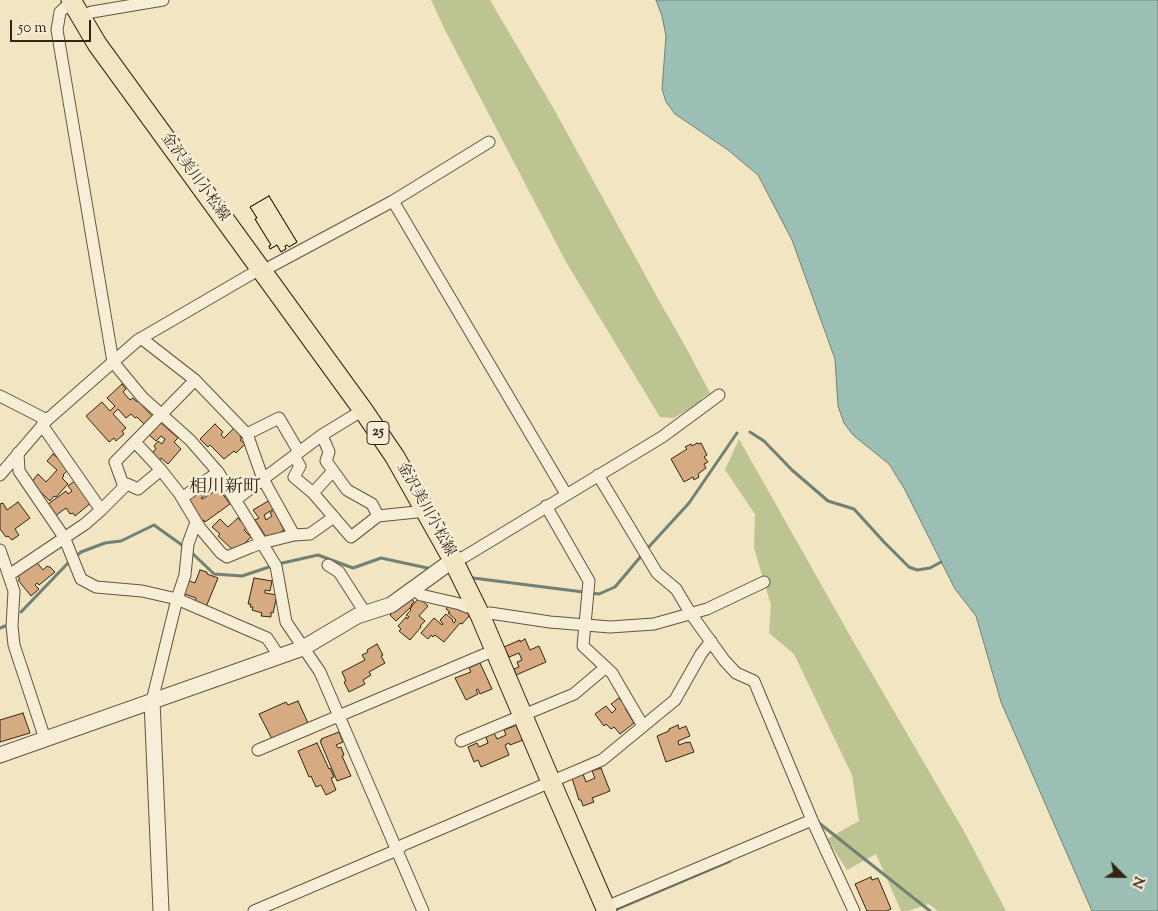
<!DOCTYPE html>
<meta charset="utf-8">
<style>
body{margin:0}
#map{position:relative;width:1158px;height:911px;overflow:hidden;background:#f1e5c2;font-family:"Sorts Mill Goudy",serif}
canvas{display:block}
.north{position:absolute;left:1098px;top:851px;width:50px;height:50px;-webkit-text-stroke:4px #f6eed7;paint-order:stroke;rotate:113deg;font-size:14px;font-weight:700;line-height:20px;text-align:center;color:#332414}
.north::after{content:'';display:block;margin:auto;width:18px;height:22px;background:#332414;clip-path:polygon(50% 0,100% 100%,50% 72%,0 100%)}
.scale{position:absolute;left:10px;top:20px;width:81px;height:22px;box-sizing:border-box;border:2px solid #332414;border-top:0;padding-left:6px;font-size:15px;line-height:18px;white-space:nowrap;color:#332414;-webkit-text-stroke:4px #f6eed7;paint-order:stroke}
</style>
<div id="map">
<canvas width="1158" height="911"></canvas>
<div class="north">N</div>
<div class="scale">50 m</div>
</div>
<script>
const ctx = document.querySelector('canvas').getContext('2d');
ctx.lineJoin = 'round';
function fillPath(path, color) { ctx.fillStyle = color; ctx.fill(path, 'evenodd'); }
const toPath = rows => new Path2D(rows.map(r => 'M' + r).join(''));
function strokePath(path, color, width, dash) { ctx.strokeStyle = color; ctx.lineWidth = width; ctx.lineCap = dash ? 'butt' : 'round'; ctx.setLineDash(dash || []); ctx.stroke(path); }
function write(font, color, halo, rows, align = 'center') {
  ctx.font = font + ' "Sorts Mill Goudy","Noto Serif JP",serif'; ctx.lineWidth = 5; ctx.setLineDash([]); ctx.textBaseline = 'middle'; ctx.strokeStyle = halo; ctx.fillStyle = color; for (const [text, x, y, turn = 0] of rows) {
    ctx.save(); ctx.translate(x, y); ctx.rotate((+turn || 0) * Math.PI / 180); ctx.textAlign = isNaN(turn) ? turn : align; if (halo) ctx.strokeText(text, 0, 0); ctx.fillText(text, 0, 0); ctx.restore();
  }
}
fillPath(toPath([
 [431,0,490,0,555,111,661,304,689,353,710,393,702,398,696,408,689,409,674,418,660,417,566,262,446,32],
 [739,439,853,641,965,833,1006,911,938,911,929,904,908,911,901,911,876,854,847,870,827,839,859,821,852,775,794,654,769,633,771,605,754,548,755,514,725,470]
]), '#bcc492');
const water = toPath([
 [656,0,1158,0,1158,911,1092,911,1001,702,976,616,955,589,904,488,889,464,853,435,844,423,838,406,835,359,792,240,758,175,728,150,675,114,666,102,662,89,666,36,662,16,656,0]
]);
fillPath(water, '#9bbfb4');
strokePath(water, '#718174', 1);
strokePath(toPath([
 [750,432,764,441,792,470,828,501,854,509,884,542,909,567,917,570,930,568,941,562],
 [646,550,689,503,737,433],
 [191,552,214,574,242,576,272,566],
 [278,564,318,555,353,568,381,558,432,569],
 [473,578,599,594,615,587,642,555],
 [21,612,69,562,81,552,105,543,121,541,154,525,186,548],
 [0,628,5,626],
 [819,823,930,911],
 [617,909,730,861]
]), '#718174', 3);
const building = toPath([
 [269,196,297,242,289,247,287,245,285,246,286,249,281,252,277,245,270,249,269,246,271,245,255,219,257,218,250,207,269,196],
 [269,196,297,242,289,247,287,245,285,246,286,249,281,252,277,245,270,249,269,246,271,245,255,219,257,218,250,207,269,196],
 [122,384,126,389,123,392,130,400,133,398,137,402,138,401,154,418,146,426,137,417,135,418,131,414,126,418,118,409,113,414,126,428,122,431,124,434,116,441,114,438,109,442,86,416,102,402,110,411,115,406,107,398,122,384],
 [159,421,178,438,174,442,181,449,168,464,161,458,159,461,151,454,156,449,154,446,158,441,162,444,165,439,161,436,156,441,148,434,159,421],
 [215,424,223,432,221,435,224,438,234,428,241,435,240,437,242,438,240,440,245,444,236,453,234,451,224,459,210,445,208,447,200,439,215,424],
 [697,443,698,444,701,443,707,455,704,457,708,462,704,464,706,468,698,474,699,477,694,480,693,477,684,482,671,459,687,449,685,447,691,444,692,446,697,443],
 [53,454,67,466,68,470,63,475,64,476,62,478,68,484,56,497,54,496,50,501,31,483,38,474,46,482,57,470,47,461,53,454],
 [76,480,92,502,75,516,73,513,70,514,66,508,55,516,47,505,66,491,68,494,72,491,68,486,76,480],
 [210,481,215,487,201,498,202,499,215,491,216,492,219,489,230,504,205,522,204,520,202,521,187,499,210,481],
 [270,500,275,508,264,515,266,520,272,516,270,513,274,510,282,524,281,524,284,530,268,540,255,520,259,518,253,510,270,500],
 [18,502,30,518,15,529,19,535,12,540,8,536,6,537,0,529,0,504,3,503,7,510,18,502],
 [238,518,247,528,244,530,251,537,241,547,234,551,218,536,220,534,212,527,220,519,228,527,238,518],
 [35,560,43,570,47,566,49,567,50,567,55,572,39,585,37,583,35,585,39,589,31,596,18,580,20,579,17,575,35,560],
 [200,570,207,572,207,574,218,578,206,607,195,603,196,598,182,593,187,580,195,583,200,570],
 [254,578,272,581,270,591,265,590,265,593,277,595,273,613,271,612,271,617,261,616,262,613,252,610,253,607,250,607,251,604,248,604,254,578],
 [419,598,428,606,419,616,425,621,420,626,421,627,410,640,399,631,401,629,398,626,406,617,407,619,409,617,406,615,411,610,410,609,412,606,396,621,390,615,405,601,412,599,414,602,411,605,412,606,419,598],
 [449,605,455,607,460,611,462,609,470,615,462,624,460,623,444,642,435,635,433,637,431,635,428,639,421,633,434,618,442,625,443,624,440,620,446,614,453,620,452,621,454,623,456,620,448,613,450,612,446,609,449,605],
 [525,639,530,650,539,646,546,662,516,675,514,669,519,667,517,662,522,660,519,653,509,657,504,647,520,640,520,642,525,639],
 [377,644,383,655,381,656,385,663,369,672,371,675,363,680,365,684,349,692,344,682,346,681,342,672,365,660,362,655,368,652,367,650,377,644],
 [480,663,492,689,480,694,478,689,476,690,478,694,466,700,455,678,471,672,469,668,480,663],
 [619,698,626,707,625,708,634,723,620,734,614,727,611,729,606,724,604,726,595,714,606,706,612,713,616,709,611,704,619,698],
 [298,701,308,723,272,739,259,714,286,702,288,705,298,701],
 [23,713,30,733,0,742,0,720,23,713],
 [517,725,523,740,510,745,509,743,505,745,509,755,481,767,478,760,474,762,468,747,477,743,479,747,488,743,486,737,494,733,497,739,506,735,504,730,517,725],
 [678,725,679,729,686,726,690,736,678,741,679,745,687,742,687,743,690,742,694,752,666,762,657,736,669,731,669,729,678,725],
 [339,732,343,742,336,745,338,748,341,747,344,755,342,756,351,776,337,781,320,741,322,740,321,739,339,732],
 [317,743,329,769,330,768,334,777,331,778,336,790,326,795,321,785,316,787,311,776,309,777,298,751,317,743],
 [601,768,610,791,592,798,594,802,583,806,581,800,579,800,572,778,583,774,586,782,595,778,592,771,601,768],
 [871,877,872,880,878,878,891,909,887,911,867,911,855,884,871,877]
]);
fillPath(building, '#d7ab82');
strokePath(building, '#332414', 1);
const minor = toPath([
 [71,2,60,12,57,30,113,362,142,397,190,440,218,472,276,566,286,622,320,672,423,911],
 [80,16,92,12,163,0],
 [393,201,566,494],
 [141,338,195,380,247,434,263,479,294,535],
 [0,396,47,420],
 [42,425,101,510],
 [247,434,279,418,299,452],
 [322,435,329,452,326,461,347,490,372,504,378,516],
 [135,442,161,470,179,493,200,528,221,553,227,557,251,547,262,543,294,535,310,534,334,517],
 [18,453,19,471,64,537,81,579,96,587,142,591,177,599,267,638,279,656],
 [294,456,300,466,294,477,313,493,351,537,378,516,426,511],
 [0,475,47,420,138,340,260,269,268,268,393,201,489,142],
 [598,475,657,573,676,589,691,614,724,660,736,673,754,681,812,820,854,911],
 [124,487,115,462,195,380],
 [313,493,333,471],
 [182,498,218,472],
 [235,500,322,435,363,410],
 [546,506,589,581,583,646,612,673,643,726],
 [0,550,14,591,12,626,14,645,45,739],
 [453,560,464,557,662,437,719,395],
 [328,565,339,572,366,614],
 [9,575,85,524,101,510,127,484,138,489,161,470],
 [414,589,421,595,460,604,467,607,475,606],
 [480,615,490,613,550,622,610,627,654,624,707,609,764,582],
 [152,701,177,599,185,575,188,544,196,522],
 [461,741,574,694,606,667],
 [258,750,495,650],
 [606,907,812,820],
 [254,911,397,850,403,845,602,760,675,700,701,654,711,641]
]);
const tertiary = toPath([
 [152,701,161,911],
 [0,755,303,648,357,616,391,605,453,560]
]);
const primary = toPath([
 [71,0,97,44,363,410,395,457,453,560,480,615,551,782,607,911]
]);
strokePath(minor, '#625440', 13);
strokePath(tertiary, '#625440', 17);
strokePath(primary, '#332414', 21);
strokePath(minor, '#f6eed7', 11);
strokePath(tertiary, '#f6eed7', 15);
strokePath(primary, '#f1e5c2', 19);
for (const [x, y, w] of [
 [378,433,22]
]) { const box = new Path2D(); box.roundRect(x - w / 2, y - 11.5, w, 23, 4); ctx.fillStyle = '#f6eed7'; ctx.fill(box); strokePath(box, '#332414', 1); }
write('bold 14px', '#332414', null, [
 ["25",378,433]
]);
write('15px', '#332414', '#f6eed7', [
 ["金沢美川小松線",194,178,54],
 ["金沢美川小松線",425,510,61]
]);
write('18px', '#332414', '#f6eed7', [
 ["相川新町",225,489]
]);
</script>
